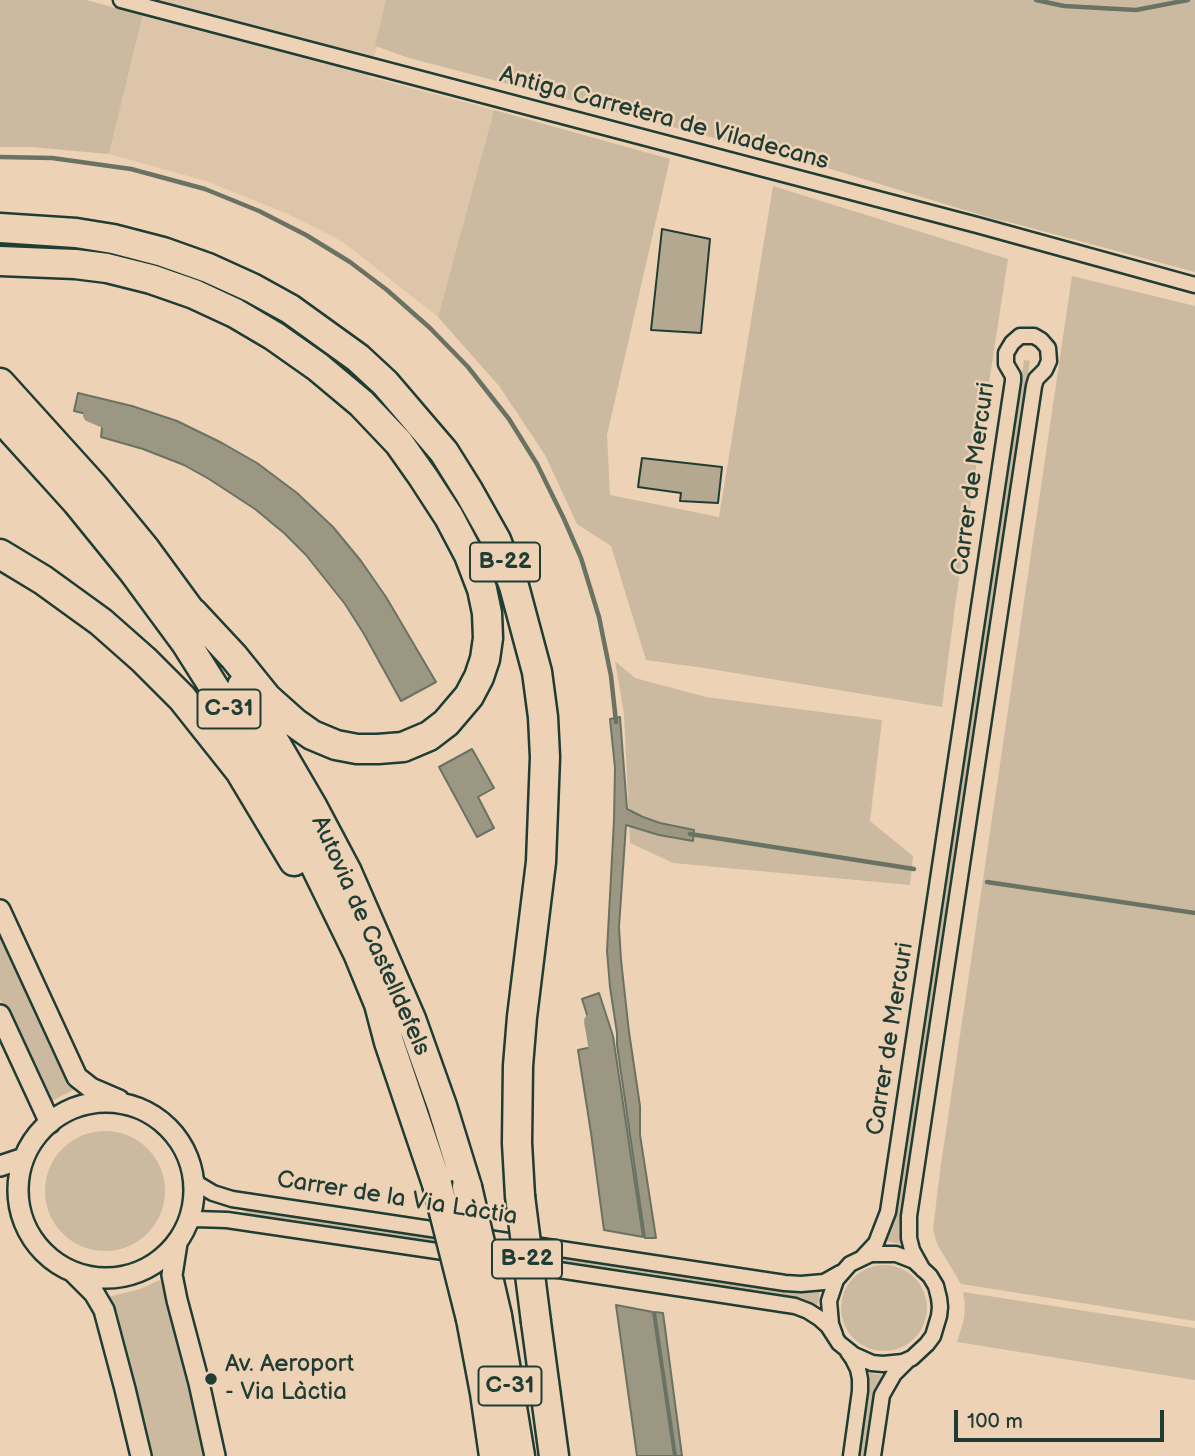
<!DOCTYPE html>
<meta charset="utf-8">
<style>
body{margin:0}
#map{position:relative;width:1195px;height:1456px;overflow:hidden;background:#eed2b5;font-family:"Balsamiq Sans",sans-serif}
canvas{display:block}
.scale{position:absolute;left:954px;top:1410px;width:210px;height:32px;box-sizing:border-box;border:4px solid #1f3d34;border-top:0;padding-left:9px;font-size:21px;line-height:24px;white-space:nowrap;color:#1f3d34;-webkit-text-stroke:5px #eed2b5;paint-order:stroke}
</style>
<div id="map">
<canvas width="1195" height="1456"></canvas>
<div class="scale">100 m</div>
</div>
<script>
const ctx = document.querySelector('canvas').getContext('2d');
ctx.lineJoin = 'round';
function fillPath(path, color) { ctx.fillStyle = color; ctx.fill(path, 'evenodd'); }
const toPath = rows => new Path2D(rows.map(r => 'M' + r).join(''));
function strokePath(path, color, width, dash) { ctx.strokeStyle = color; ctx.lineWidth = width; ctx.lineCap = dash ? 'butt' : 'round'; ctx.setLineDash(dash || []); ctx.stroke(path); }
function write(font, color, halo, rows, align = 'center') {
  ctx.font = font + ' "Balsamiq Sans",sans-serif'; ctx.lineWidth = 5; ctx.setLineDash([]); ctx.textBaseline = 'middle'; ctx.strokeStyle = halo; ctx.fillStyle = color; for (const [text, x, y, turn = 0] of rows) {
    ctx.save(); ctx.translate(x, y); ctx.rotate((+turn || 0) * Math.PI / 180); ctx.textAlign = isNaN(turn) ? turn : align; if (halo) ctx.strokeText(text, 0, 0); ctx.fillText(text, 0, 0); ctx.restore();
  }
}
fillPath(toPath([
 [147,0,389,0,369,77,494,110,438,317,343,242,288,214,206,181,109,154]
]), '#ddc5aa');
fillPath(toPath([
 [0,0,86,0,143,15,109,154,30,147,0,147],
 [386,0,1195,0,1195,272,1005,221,997,220,821,166,409,58,375,46],
 [494,110,670,159,607,435,610,495,719,517,773,186,1008,259,956,599,942,707,704,668,646,660,611,546,577,524,545,455,499,386,438,317],
 [1072,276,1195,306,1195,1321,961,1284,937,1244,933,1229,940,1171],
 [1024,360,1030,361,901,1217,900,1244,887,1241,895,1215],
 [615,661,635,678,706,697,882,720,870,821,913,856,910,885,673,863,630,843,624,714],
 [0,928,75,1089,48,1103,0,999],
 '45 1191a60 60 0 1 1 120 0a60 60 0 1 1-120 0Z',
 [245,1209,800,1293,820,1292,818,1305,800,1299,245,1214],
 '841 1308a43 43 0 1 1 86 0a43 43 0 1 1-86 0Z',
 [160,1280,192,1389,206,1456,147,1456,108,1297,140,1289],
 [963,1292,1195,1328,1195,1380,957,1342,964,1319,965,1304],
 [869,1373,882,1375,874,1397,865,1456,859,1456,869,1396]
]), '#ccbaa0');
const water = toPath([
 [78,393,132,406,177,421,222,443,257,463,297,493,333,527,361,561,386,597,436,682,401,701,364,634,345,604,306,555,284,533,255,509,209,479,184,465,143,449,101,437,103,418,74,411,78,393],
 [620,717,627,809,643,817,660,823,694,830,693,841,659,835,626,825,619,927,621,960,629,1032,640,1106,640,1135,656,1238,645,1238,617,1045,617,1033,610,987,607,951,614,820,615,768,610,719,620,717],
 [472,749,494,788,478,797,494,828,477,837,439,767,472,749],
 [599,993,613,1036,643,1237,604,1230,591,1133,578,1050,597,1046,582,999,599,993],
 [616,1305,653,1312,674,1456,637,1456,616,1305],
 [655,1312,663,1313,682,1456,676,1456,655,1312]
]);
fillPath(water, '#9c9782');
strokePath(water, '#6a7363', 2);
strokePath(toPath([
 [1036,0,1064,6,1136,10,1188,0],
 [0,157,52,158,131,169,205,189,259,211,306,235,350,262,387,290,430,328,468,367,509,419,537,464,564,519,581,558,599,617,611,676,616,722],
 [690,834,914,869],
 [987,882,1195,913]
]), '#6a7363', 4.5);
strokePath(toPath([
 [90,415,119,427],
 [591,1021,598,1062]
]), '#9c9782', 14);
const building = toPath([
 [662,229,710,239,701,333,651,330,662,229],
 [642,458,722,467,718,503,680,501,681,493,638,487,642,458]
]);
fillPath(building, '#b4a891');
strokePath(building, '#1f3d34', 2);
const minor = toPath([
 [121,0,977,225,1195,285],
 [194,1178,198,1184,213,1193,232,1199,451,1232],
 [188,1223,195,1219,227,1220,457,1254],
 [475,1236,785,1283,801,1284,824,1282,840,1273],
 [480,1258,795,1306,808,1311,819,1318,828,1326,839,1343,854,1355,872,1363,883,1364,903,1362,912,1358,927,1344,933,1336,939,1316,940,1307,939,1298,936,1286,930,1276,914,1261,896,1254,871,1254,850,1264,836,1280,829,1301,831,1324,835,1335],
 [862,1258,876,1243,888,1212,1013,381,1013,376,1006,364,1006,353,1012,343,1020,336,1034,336,1041,340,1048,348,1049,361,1045,370,1036,379,1034,386,909,1216,909,1238,912,1250,923,1270],
 [848,1352,853,1359,858,1369,860,1379,860,1391,851,1456],
 [873,1456,882,1395,894,1374,907,1361]
]);
const tertiary = toPath([
 [0,910,77,1077,91,1088,119,1100],
 [0,1015,50,1123],
 '18 1190a88 88 0 1 1 176 0a88 88 0 1 1-176 0Z',
 [0,1166,24,1158],
 [177,1243,172,1275,177,1300,199,1383,215,1456],
 [73,1272,94,1293,104,1310,125,1389,141,1456]
]);
const motorway = toPath([
 [0,228,76,233,113,239,163,252,208,268,252,288,290,309,358,358,385,383,444,452,469,492,496,540,514,586,537,672,543,717,545,757,541,862,522,1017,518,1066,517,1143,520,1196],
 [0,261,75,264,107,268,151,279,194,294,235,313,274,336,318,367,361,403,399,443,423,477,449,517,469,555,482,589,487,613,488,638,485,659,479,677,469,696,446,723,429,736,403,747,378,749,357,749,336,745,312,735,295,723,267,698,234,657,193,613],
 [0,383,94,487,145,549,202,627],
 [0,417,77,502,133,571,186,643,255,752,291,816,358,953,379,1004,389,1042,437,1184],
 [0,554,43,580,101,622,144,660,182,698,240,771,294,861],
 [242,686,312,806,347,872,411,1019,442,1106,467,1187],
 [497,1316,520,1456],
 [471,1319,485,1393,494,1456],
 [536,1322,554,1456]
]);
strokePath(minor, '#1f3d34', 19);
strokePath(tertiary, '#1f3d34', 24);
strokePath(motorway, '#1f3d34', 33);
strokePath(minor, '#eed2b5', 14);
strokePath(tertiary, '#eed2b5', 19);
strokePath(motorway, '#eed2b5', 28);
const motorwayBridge = toPath([
 [437,1184,471,1319],
 [467,1187,497,1316],
 [520,1196,536,1322]
]);
strokePath(motorwayBridge, '#1f3d34', 33, []);
strokePath(motorwayBridge, '#eed2b5', 28);
for (const [x, y, r, color] of [
 [211,1379,7,"#1f3d34"]
]) { const dot = new Path2D(); dot.arc(x, y, r, 0, 2 * Math.PI); ctx.fillStyle = color; ctx.fill(dot); strokePath(dot, '#eed2b5', 2.5); }
for (const [x, y, w] of [
 [505,562,70],
 [229,709,63],
 [527,1259,70],
 [510,1386,63]
]) { const box = new Path2D(); box.roundRect(x - w / 2, y - 19.5, w, 39, 5); ctx.fillStyle = '#eed2b5'; ctx.fill(box); strokePath(box, '#1f3d34', 2); }
write('bold 23px', '#1f3d34', null, [
 ["B-22",505,562],
 ["C-31",229,709],
 ["B-22",527,1259],
 ["C-31",510,1386]
]);
write('24px', '#1f3d34', '#eed2b5', [
 ["Antiga Carretera de Viladecans",664,119,15],
 ["Carrer de Mercuri",974,479,-82],
 ["Autovia de Castelldefels",370,936,66],
 ["Carrer de Mercuri",891,1039,-81],
 ["Carrer de la Via Làctia",397,1199,9]
]);
write('24px', '#1f3d34', '#eed2b5', [
 ["Av. Aeroport",225,1365],
 ["- Via Làctia",225,1393]
], 'left');
</script>
